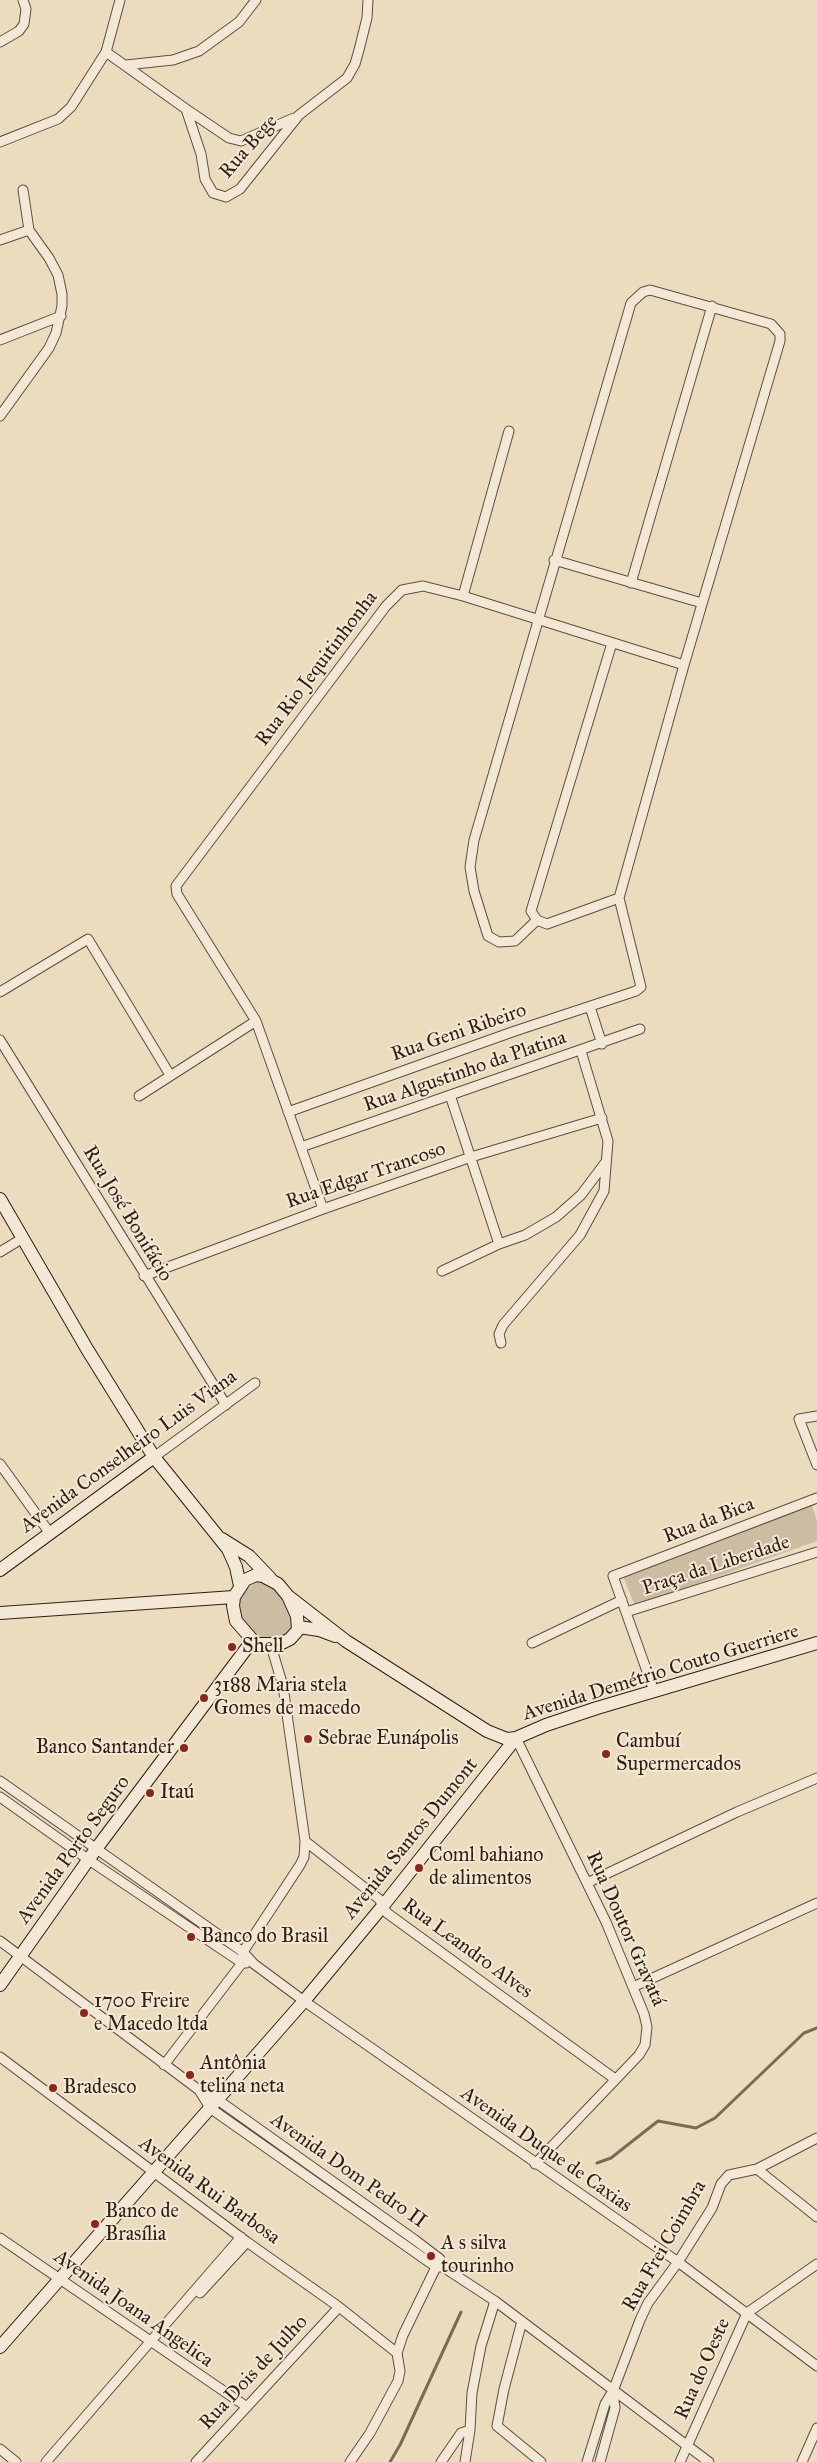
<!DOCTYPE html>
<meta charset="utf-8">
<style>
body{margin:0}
canvas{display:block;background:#ecdcbe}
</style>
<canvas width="817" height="2462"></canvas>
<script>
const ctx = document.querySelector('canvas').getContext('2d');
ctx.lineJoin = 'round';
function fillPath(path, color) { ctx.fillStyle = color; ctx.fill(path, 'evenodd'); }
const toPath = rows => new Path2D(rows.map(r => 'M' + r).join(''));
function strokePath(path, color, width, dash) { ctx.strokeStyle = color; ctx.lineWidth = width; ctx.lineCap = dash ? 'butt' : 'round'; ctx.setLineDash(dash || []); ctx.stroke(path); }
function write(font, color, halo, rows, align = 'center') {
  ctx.font = font + ' "IM FELL Great Primer",serif'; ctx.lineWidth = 4; ctx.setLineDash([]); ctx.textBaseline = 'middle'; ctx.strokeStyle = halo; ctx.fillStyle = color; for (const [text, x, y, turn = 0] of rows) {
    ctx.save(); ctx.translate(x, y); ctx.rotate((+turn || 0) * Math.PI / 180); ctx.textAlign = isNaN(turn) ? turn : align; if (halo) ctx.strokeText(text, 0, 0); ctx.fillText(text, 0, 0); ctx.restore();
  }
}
fillPath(toPath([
 [812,1505,817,1522,817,1541,635,1606,623,1576],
 [258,1581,271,1585,286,1604,293,1624,290,1634,281,1640,260,1638,241,1623,239,1599,248,1588]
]), '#ccbca1');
strokePath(toPath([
 [597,2163,611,2158,658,2121,696,2128,715,2118,804,2033,817,2028],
 [390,2462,400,2445,461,2312]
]), '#7a6a56', 3);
const street = toPath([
 [0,42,19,31,24,24,26,9,23,0],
 [106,52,186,109,201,154,205,179,213,193,226,197,240,189,299,115,347,78,355,64,359,50,367,18,368,0],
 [126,65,173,60,199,51,239,22,256,0],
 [186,109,229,138,241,141,294,118],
 [0,142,58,119,71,107,106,52,120,0],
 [0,240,29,230],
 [0,340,61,316],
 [0,416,49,348,56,333,62,306,62,294,58,275,49,258,29,230,23,190],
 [554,560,702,603],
 [631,583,712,306],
 [463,596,509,431],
 [612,643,531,911,537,920,547,924,619,898],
 [0,992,88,939,170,1075],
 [590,1007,602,1044],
 [0,1040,226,1405],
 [450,1095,499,1244],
 [139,1096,256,1021],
 [288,1112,515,1031,636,991,641,987,619,898,684,665,780,341,780,334,771,324,650,290,643,292,631,303,474,840,470,867,474,891,488,936,499,942,515,941,537,920],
 [301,1147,640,1029],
 [323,1209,256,1021,177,894,176,886,386,606,402,590,423,586,463,596,684,665],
 [0,1252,23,1238],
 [442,1271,499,1244,525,1235,556,1217,581,1195,605,1163],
 [144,1276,323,1209,471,1157,602,1118],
 [501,1343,499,1334,503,1325,580,1235,604,1191,608,1141,581,1051],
 [817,1416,799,1419,817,1465],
 [154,1457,255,1383],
 [0,1464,49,1532],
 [626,1612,817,1552],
 [532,1643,622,1600],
 [654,1691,613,1576,817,1498],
 [516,1738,606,1922,644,2014,647,2027,645,2045,639,2055,535,2164],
 [0,1781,243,1952,254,1964,304,2001,678,2262,817,2366],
 [0,1797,89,1860,242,1963,246,1963],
 [305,1841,379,1899,387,1913,615,2079],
 [587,1883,737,1812,817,1778],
 [0,1941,199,2090,218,2100,415,2240,440,2259,443,2267],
 [242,1963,243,1952,300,1865,304,1857,305,1841,283,1686,271,1646],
 [633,1987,817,1903],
 [0,2057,247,2242,339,2307,397,2353],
 [164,2065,242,1963],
 [199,2090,210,2108,436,2267,443,2267],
 [757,2169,817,2217],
 [0,2238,247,2407],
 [443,2267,495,2301,709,2462],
 [200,2293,247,2242],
 [522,2321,504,2389,497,2426,541,2462],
 [0,2449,16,2462],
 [46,2462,241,2237],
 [196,2462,339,2307],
 [350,2462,370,2433,398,2381,400,2371,397,2353,403,2335,438,2263],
 [441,2462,461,2433,470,2430],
 [465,2462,470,2430,472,2393,481,2346,495,2301],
 [587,2462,605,2404,613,2391,640,2320,648,2303,678,2262,712,2208,721,2184,729,2175,757,2169,817,2138],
 [600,2462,615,2408,613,2392],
 [680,2462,747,2313,817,2264],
 [802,2462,817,2428]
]);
const secondary = toPath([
 [0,1199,87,1349,154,1457,228,1549,236,1567,240,1586],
 [222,1539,249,1556,270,1578],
 [0,1570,154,1457],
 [256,1575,263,1576,278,1584,288,1596,297,1616,298,1630,290,1639,280,1644,256,1644,236,1621,233,1606,234,1597,245,1580,256,1575],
 [288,1596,346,1641,487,1731,507,1739,516,1738,546,1725,597,1708,817,1643],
 [0,1613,234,1597],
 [299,1627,319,1630,335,1636],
 [0,1985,96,1849,252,1641],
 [0,2347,304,2001,382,1907,516,1738]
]);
strokePath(street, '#5e4e3d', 11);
strokePath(secondary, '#2f1f12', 14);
strokePath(street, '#f3e8d5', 9);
strokePath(secondary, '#f3e8d5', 12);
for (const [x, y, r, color] of [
 [232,1647,5,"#8f2418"],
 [204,1698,5,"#8f2418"],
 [308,1739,5,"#8f2418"],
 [184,1748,5,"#8f2418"],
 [606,1754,5,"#8f2418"],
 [150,1793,5,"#8f2418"],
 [419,1868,5,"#8f2418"],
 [191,1937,5,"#8f2418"],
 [84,2013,5,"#8f2418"],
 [190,2075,5,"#8f2418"],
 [53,2088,5,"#8f2418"],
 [95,2224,5,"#8f2418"],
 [431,2256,5,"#8f2418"]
]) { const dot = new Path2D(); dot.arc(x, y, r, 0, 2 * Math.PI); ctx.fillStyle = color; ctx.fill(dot); strokePath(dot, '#f3e8d5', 2); }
write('20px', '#2f1f12', '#f3e8d5', [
 ["Rua Bege",249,147,-49],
 ["Rua Rio Jequitinhonha",317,669,-53],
 ["Rua Geni Ribeiro",459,1033,-19],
 ["Rua Algustinho da Platina",465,1072,-19],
 ["Rua Edgar Trancoso",366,1176,-19],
 ["Rua José Bonifácio",127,1214,59],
 ["Avenida Conselheiro Luis Viana",129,1452,-36],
 ["Rua da Bica",709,1521,-21],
 ["Praça da Liberdade",716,1566,-18],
 ["Avenida Demétrio Couto Guerriere",661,1673,-17],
 ["Avenida Santos Dumont",411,1839,-51],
 ["Avenida Porto Seguro",74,1850,-54],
 ["Rua Doutor Gravatá",625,1929,66],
 ["Rua Leandro Alves",467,1949,36],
 ["Avenida Duque de Caxias",546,2150,35],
 ["Avenida Dom Pedro II",348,2171,35],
 ["Avenida Rui Barbosa",209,2191,36],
 ["Rua Frei Coimbra",665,2246,-60],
 ["Avenida Joana Angelica",133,2309,35],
 ["Rua do Oeste",703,2369,-66],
 ["Rua Dois de Julho",254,2373,-47]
]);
write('20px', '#2f1f12', '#f3e8d5', [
 ["Shell",242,1647],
 ["3188 Maria stela",214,1686],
 ["Gomes de macedo",214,1709],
 ["Sebrae Eunápolis",318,1739],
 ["Cambuí",616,1742],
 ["Supermercados",616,1765],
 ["Banco Santander",174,1748,"right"],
 ["Itaú",160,1793],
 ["Coml bahiano",429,1856],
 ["de alimentos",429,1879],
 ["Banco do Brasil",201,1937],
 ["1700 Freire",94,2002],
 ["e Macedo ltda",94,2025],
 ["Antônia",200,2064],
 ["telina neta",200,2087],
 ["Bradesco",63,2088],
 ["Banco de",105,2212],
 ["Brasília",105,2235],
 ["A s silva",441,2244],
 ["tourinho",441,2267]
], 'left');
</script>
